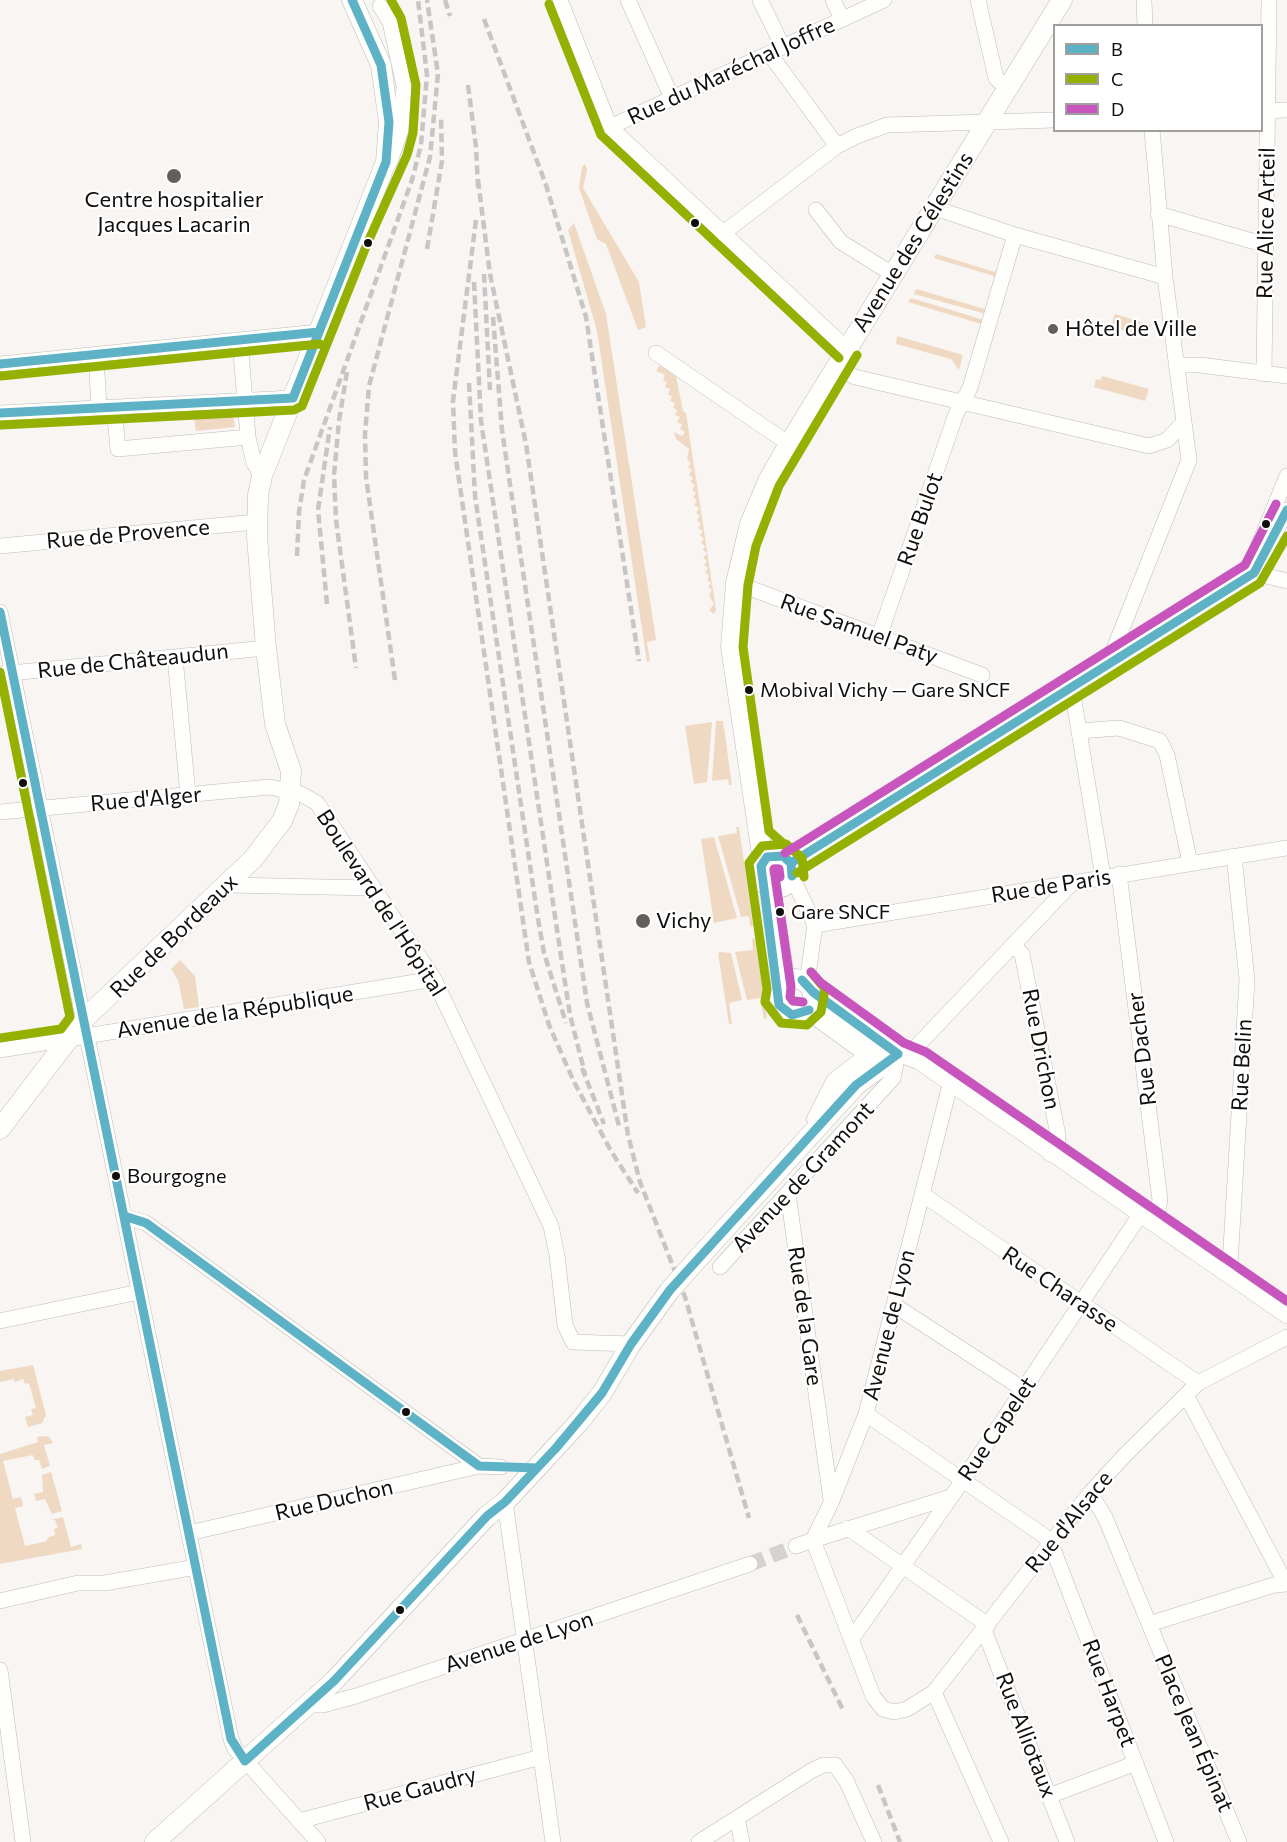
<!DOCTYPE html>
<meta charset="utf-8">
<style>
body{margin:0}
#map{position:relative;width:1287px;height:1842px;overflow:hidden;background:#f8f5f2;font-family:Commissioner,sans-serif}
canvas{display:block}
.legend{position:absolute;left:1053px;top:24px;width:210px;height:108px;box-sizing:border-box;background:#fff;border:2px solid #a09f9e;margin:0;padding:8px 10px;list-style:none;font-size:18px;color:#110f0d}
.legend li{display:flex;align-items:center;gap:12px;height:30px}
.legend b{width:30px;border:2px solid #a09f9e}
</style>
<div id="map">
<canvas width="1287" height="1842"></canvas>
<ul class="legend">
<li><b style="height:8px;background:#5eb2c6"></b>B</li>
<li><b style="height:8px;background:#94b102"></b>C</li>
<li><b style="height:8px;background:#c855be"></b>D</li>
</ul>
</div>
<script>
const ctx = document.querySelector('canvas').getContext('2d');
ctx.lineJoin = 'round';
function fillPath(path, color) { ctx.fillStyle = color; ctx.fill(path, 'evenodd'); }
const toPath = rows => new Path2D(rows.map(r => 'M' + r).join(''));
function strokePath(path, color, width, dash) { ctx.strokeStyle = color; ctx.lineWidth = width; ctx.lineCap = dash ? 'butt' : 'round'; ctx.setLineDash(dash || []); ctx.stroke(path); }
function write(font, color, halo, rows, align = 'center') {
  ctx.font = font + ' Commissioner,sans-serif'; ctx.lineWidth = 4.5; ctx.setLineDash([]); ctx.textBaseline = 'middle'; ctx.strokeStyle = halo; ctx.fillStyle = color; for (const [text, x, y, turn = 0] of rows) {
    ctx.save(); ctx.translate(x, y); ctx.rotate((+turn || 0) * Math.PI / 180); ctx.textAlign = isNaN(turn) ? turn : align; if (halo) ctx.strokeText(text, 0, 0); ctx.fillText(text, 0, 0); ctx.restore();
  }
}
fillPath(toPath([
 [585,164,587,170,583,188,639,282,646,327,638,330,606,244,597,239,579,188,582,167],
 [574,223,606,314,656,640,647,642,650,661,647,662,597,331,568,230],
 [936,254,995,272,1001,262,993,287,994,276,934,258],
 [916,289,985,309,990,299,986,314,914,294],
 [911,298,984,320,981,324,908,302],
 [1115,314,1151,325,1147,337,1115,328,1116,325,1112,323],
 [897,336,963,355,959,370,951,359,896,344],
 [660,365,676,376,683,411,686,413,716,610,714,614,709,610,714,604,709,595,712,590,708,587,711,583,707,580,709,576,705,572,708,568,704,565,707,561,703,558,707,553,703,550,705,546,701,543,704,539,700,535,703,531,698,528,701,524,697,520,700,516,696,513,699,508,694,505,697,501,693,497,696,493,692,490,695,485,690,482,693,478,689,475,692,470,688,467,691,463,687,460,689,449,676,439,674,432,682,436,685,432,680,429,682,424,677,422,680,417,675,415,677,410,673,408,675,403,670,401,672,396,668,394,670,389,665,387,667,382,663,380,665,375,656,371],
 [1102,376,1149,389,1145,401,1094,387,1096,379,1101,380],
 [233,415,235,427,196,431,194,418],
 [716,721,723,721,732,785,729,785,728,779,712,781],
 [712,722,707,782,694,784,685,726],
 [736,827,739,827,753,926,750,926,749,916,741,917,718,836,737,833],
 [714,837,737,918,714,923,701,839],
 [755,938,767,1018,764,1019,760,998,747,1000,735,952,753,950,752,939],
 [721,952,731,953,742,1000,729,1003,732,1024,729,1024,718,953],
 [180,960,195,976,199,1007,184,1009,178,980,171,969],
 [33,1365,46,1415,42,1423,28,1427,25,1417,33,1415,31,1409,36,1408,29,1383,25,1384,23,1379,15,1382,14,1379,0,1382,0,1371],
 [43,1436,49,1437,53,1443,44,1445,50,1466,42,1469,39,1460,35,1460,33,1455,3,1461,13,1499,21,1497,23,1506,15,1508,25,1546,47,1541,47,1538,55,1535,54,1529,58,1528,55,1520,51,1520,63,1517,71,1547,81,1544,82,1549,0,1564,0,1454,38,1442,37,1437],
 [51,1472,62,1511,52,1514,45,1499,36,1501,34,1494,43,1492,42,1475]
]), '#f0d9c3');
strokePath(toPath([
 [750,1564,796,1546]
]), '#d5d2d0', 15, [15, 8]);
const minor = toPath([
 [560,0,610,127,847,349],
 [628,0,672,98],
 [760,0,783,47],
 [833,0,842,19],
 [978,0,996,78,1007,89],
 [1144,0,1145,26],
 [380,6,390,22,404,86,401,130,389,164],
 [769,53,837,146],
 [1262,111,1287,110],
 [610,127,884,0],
 [935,208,1015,235,1165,277],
 [816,210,841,242,894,275],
 [1158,214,1266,245],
 [722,234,837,146,857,136,887,125,1054,120],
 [240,341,248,437,254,463,262,476],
 [656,353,789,444],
 [96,355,99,408],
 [0,364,319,332],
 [1177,365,1200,365,1287,376],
 [837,367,855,377,1149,446,1167,440,1184,422],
 [1264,374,1269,0],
 [114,407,118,449,248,437],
 [0,413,293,398],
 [0,546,256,522],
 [1255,566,1257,549,1287,476],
 [1254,573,1287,581],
 [736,583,982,675],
 [0,612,231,1739,235,1749,318,1842],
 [879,637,956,414,970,388,1015,235],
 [175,657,188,795],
 [1108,664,1189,460,1165,277,1152,130],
 [0,674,266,648],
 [1068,689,1074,701,1103,877],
 [1079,731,1119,728,1160,741,1167,755,1190,863],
 [0,812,270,787,301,794,317,803,434,979,551,1226,557,1255,565,1325,573,1342,631,1344],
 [791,863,1254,573,1287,510],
 [1119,874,1160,1200,1157,1213,1150,1222],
 [792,877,815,925,807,983],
 [228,885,373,888],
 [815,925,1287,848],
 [1013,945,1022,954,1058,1135,1057,1145,1050,1154],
 [0,1050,434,979],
 [898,1054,919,1062,1287,1316],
 [898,1054,916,1047,1072,883],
 [788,1194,831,1500],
 [922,1194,1198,1383],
 [124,1216,146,1223,479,1466,501,1467],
 [720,1267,893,1078,898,1054],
 [1225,1273,1230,1264,1247,980,1234,856],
 [894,1305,1023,1389],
 [0,1321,139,1292],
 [1186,1395,1286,1584],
 [866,1414,1043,1535,1051,1544,1166,1842],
 [1090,1493,1105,1517,1239,1842],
 [951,1497,813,1540,873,1696,883,1709,894,1712,907,1709,934,1692,1090,1493,1125,1455,1198,1383,1287,1337],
 [505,1502,553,1842],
 [848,1528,988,1625],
 [189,1533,479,1466],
 [796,1546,813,1540,831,1503,866,1414,950,1085],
 [0,1601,78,1583,105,1583,196,1567],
 [1149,1624,1274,1585,1287,1584],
 [984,1630,1067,1842],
 [851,1640,963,1480,1140,1215],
 [0,1670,23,1842],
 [934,1692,1001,1842],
 [307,1705,323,1705,356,1696,750,1564],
 [1049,1796,1136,1763],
 [737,1818,742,1842],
 [299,1821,541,1757],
 [699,1842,811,1771,823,1765,835,1765,846,1780,874,1842]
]);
const major = toPath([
 '759 871a17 17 0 1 1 34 0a17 17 0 1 1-34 0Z',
 [763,861,731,647,736,583,750,524,768,481,789,444,1062,0],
 [770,886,785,982],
 '777 997a18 18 0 1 1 36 0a18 18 0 1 1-36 0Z',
 [813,992,898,1054],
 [809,1010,871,1055],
 [817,1119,836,1082,871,1055],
 [0,1129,83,1020,253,859,282,821,289,804,291,771,275,724,266,648,257,537,258,495,262,476,386,162,389,122,381,65,352,0],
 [712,1243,856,1085,898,1054],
 [155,1842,334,1681,487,1516,505,1502,579,1422,602,1393,631,1344,670,1290]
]);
strokePath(minor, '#bebbb9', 16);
strokePath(major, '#bebbb9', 21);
strokePath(minor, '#fefefd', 15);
strokePath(major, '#fefefd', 20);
strokePath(toPath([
 [445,0,450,16],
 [484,19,546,185,586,317,639,661],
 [468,85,476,147,478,187],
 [478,180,490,274,526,444,628,1135,640,1182,685,1297,749,1518],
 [476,220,453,401,455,452,529,962,549,1025,574,1082,611,1151,638,1193],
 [427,249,442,161,441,119],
 [484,274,490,390],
 [474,282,481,421,559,943,570,1015,585,1074],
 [493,317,502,430,587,1003,619,1126],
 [347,372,339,421,334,475,336,520,356,668],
 [469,383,475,496,538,919,544,953,566,1023],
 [297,556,299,512,304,480,412,180,421,145,427,75,418,0],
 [327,604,318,510,330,427],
 [395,680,366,477,365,434,369,386,430,157,438,74,427,0],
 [582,1068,604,1124],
 [797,1615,843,1710],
 [878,1785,900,1842]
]), '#c7c5c5', 4.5, [9, 4.5]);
const majorBridge = toPath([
 [670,1290,712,1243]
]);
strokePath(majorBridge, '#bebbb9', 21, []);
strokePath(majorBridge, '#fefefd', 20);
strokePath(toPath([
 [0,364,319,332],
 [293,398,386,162,389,122,381,65,352,0],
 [0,413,293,398],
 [0,612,231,1739,245,1761],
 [791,863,1254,573,1287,510],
 [792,876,791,863,783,856,767,857,761,866,779,1005,792,1015,809,1010],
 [802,980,813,992,898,1054],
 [124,1216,146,1223,479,1466,537,1468],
 [245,1761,334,1681,487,1516,505,1502,556,1448,602,1393,631,1344,670,1290,856,1085,898,1054]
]), '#5eb2c6', 9);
strokePath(toPath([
 [549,4,601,135,839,358],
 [1,376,320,344],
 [1,425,294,410,302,406,367,244,407,155,413,133,416,85,401,18,391,0],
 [0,672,70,1017,61,1029,0,1038],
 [785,845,769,831,743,647,748,585,756,546,779,486,857,355],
 [797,873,1260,583,1287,536],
 [804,877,802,858,786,844,762,846,749,863,767,989,765,1002,781,1023,807,1025,821,1012,825,989,811,972]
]), '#94b102', 9);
strokePath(toPath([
 [785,853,1245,565,1276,504],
 [780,877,779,869,774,869,791,987,790,997,793,1001,803,1002],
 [811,972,821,983,904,1043,926,1052,1287,1301]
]), '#c855be', 9);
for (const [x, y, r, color] of [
 [174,176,8,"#62605d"],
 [695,223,5,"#110f0d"],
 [368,243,5,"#110f0d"],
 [1053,329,6,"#62605d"],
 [1266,524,5,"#110f0d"],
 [749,690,5,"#110f0d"],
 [23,783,5,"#110f0d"],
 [780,912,5,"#110f0d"],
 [643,921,8,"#62605d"],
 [116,1176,5,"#110f0d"],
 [406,1412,5,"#110f0d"],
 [400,1610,5,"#110f0d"]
]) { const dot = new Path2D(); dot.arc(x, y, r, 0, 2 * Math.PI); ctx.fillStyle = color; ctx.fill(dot); strokePath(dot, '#fff', 2); }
write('20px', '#110f0d', '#fff', [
 ["Mobival Vichy — Gare SNCF",760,690],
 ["Gare SNCF",791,912],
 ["Bourgogne",127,1176]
], 'left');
write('22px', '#110f0d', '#fff', [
 ["Rue du Maréchal Joffre",731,71,-25],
 ["Rue Alice Arteil",1266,223,-89],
 ["Avenue des Célestins",913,242,-58],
 ["Rue Bulot",920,519,-71],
 ["Rue de Provence",128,534,-5],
 ["Rue Samuel Paty",859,629,20],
 ["Rue de Châteaudun",133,661,-6],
 ["Rue d'Alger",146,799,-5],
 ["Rue de Paris",1051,886,-9],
 ["Boulevard de l'Hôpital",381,903,57],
 ["Rue de Bordeaux",174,936,-44],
 ["Avenue de la République",235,1012,-9],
 ["Rue Drichon",1041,1049,79],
 ["Rue Dacher",1142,1049,-97],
 ["Rue Belin",1242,1065,-87],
 ["Avenue de Gramont",803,1177,-47],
 ["Rue Charasse",1060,1289,34],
 ["Rue de la Gare",805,1316,82],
 ["Avenue de Lyon",889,1325,-76],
 ["Rue Capelet",997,1429,-56],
 ["Rue Duchon",334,1500,-13],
 ["Rue d'Alsace",1069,1522,-51],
 ["Avenue de Lyon",519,1642,-18],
 ["Rue Harpet",1109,1693,69],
 ["Place Jean Épinat",1194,1733,67],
 ["Rue Alliotaux",1026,1735,69],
 ["Rue Gaudry",420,1789,-15]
]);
write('22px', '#110f0d', '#fff', [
 ["Centre hospitalier",174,200,"center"],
 ["Jacques Lacarin",174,225,"center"],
 ["Hôtel de Ville",1065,329],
 ["Vichy",656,921]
], 'left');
</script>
